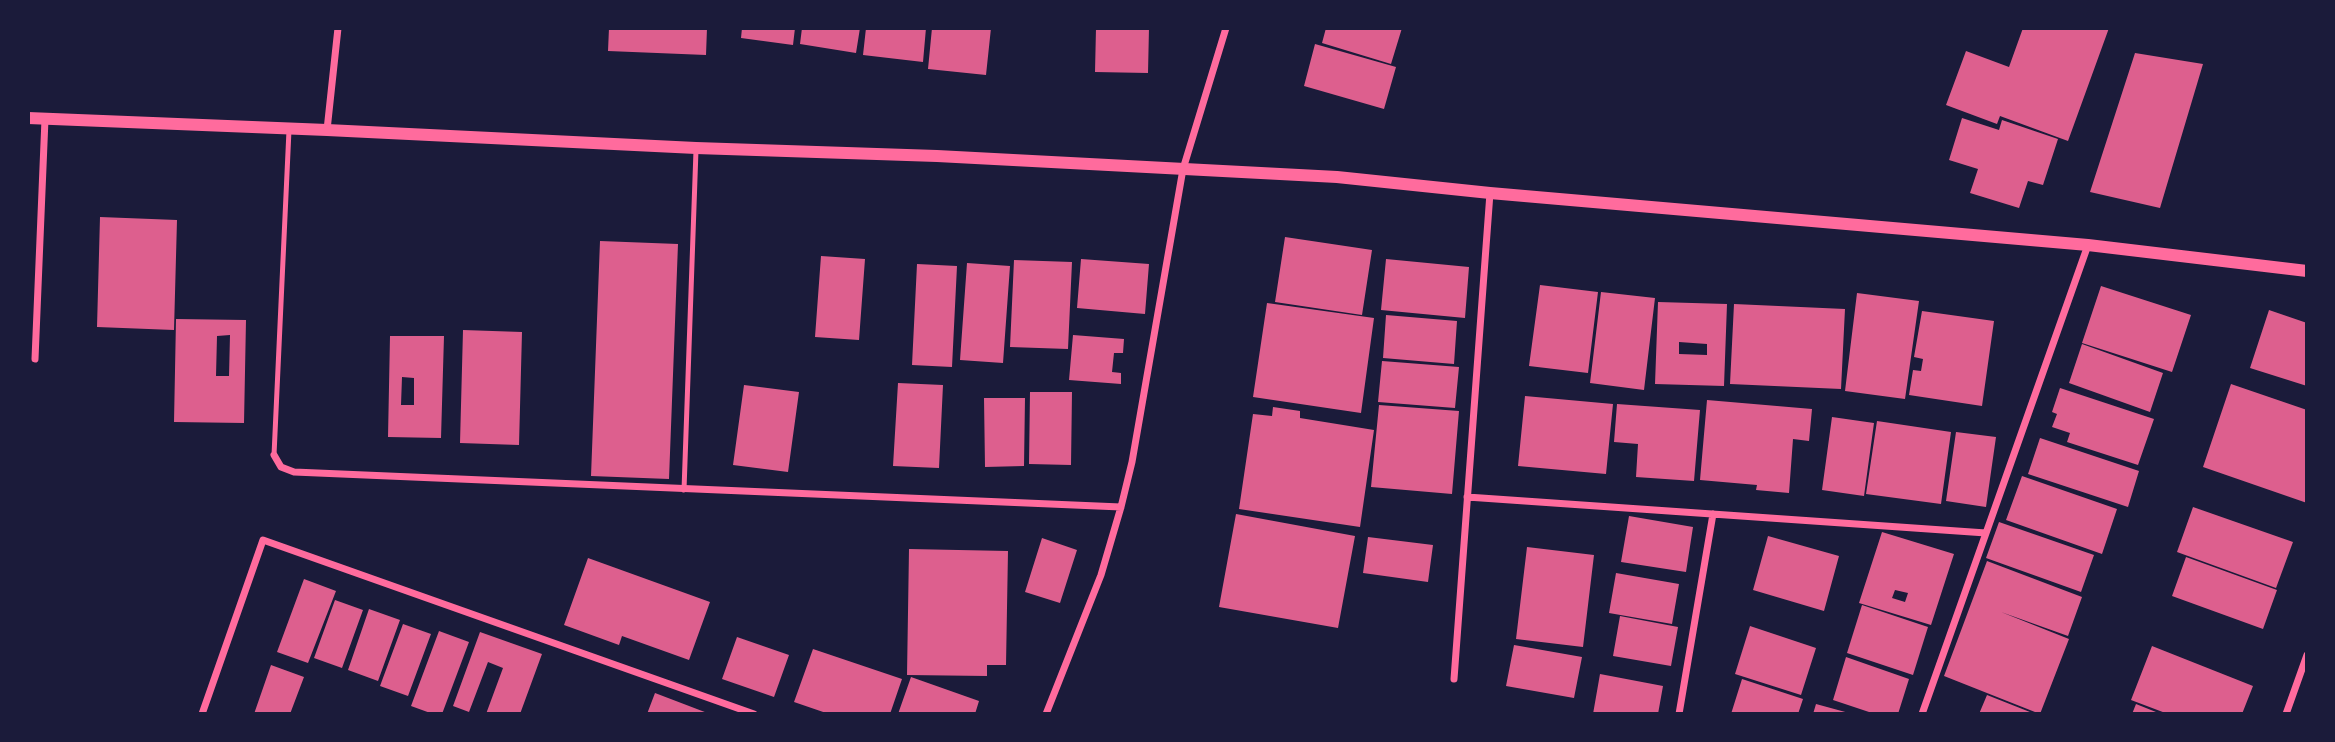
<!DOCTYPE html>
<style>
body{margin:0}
#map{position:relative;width:2335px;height:742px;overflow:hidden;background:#1b1b3a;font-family:"PT Serif",serif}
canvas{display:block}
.frame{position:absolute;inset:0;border:30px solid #1b1b3a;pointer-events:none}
</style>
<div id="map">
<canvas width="2335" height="742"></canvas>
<div class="frame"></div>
</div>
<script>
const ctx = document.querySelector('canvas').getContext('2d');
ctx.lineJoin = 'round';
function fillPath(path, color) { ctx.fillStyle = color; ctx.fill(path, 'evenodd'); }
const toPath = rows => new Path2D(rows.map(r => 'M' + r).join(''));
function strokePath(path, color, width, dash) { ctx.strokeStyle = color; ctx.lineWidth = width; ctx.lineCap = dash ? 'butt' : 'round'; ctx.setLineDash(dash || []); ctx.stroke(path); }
fillPath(toPath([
 [609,28,707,28,706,55,608,51],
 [742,28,795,28,793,45,741,38],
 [802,28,860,28,856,53,800,44],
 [866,28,926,28,923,62,863,55],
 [932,28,991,28,986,75,928,69],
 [1096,28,1149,28,1148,73,1095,72],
 [1326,28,1402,28,1391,64,1322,43],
 [2023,28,2109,28,2068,141,2000,116,1997,124,1946,105,1966,51,2009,67],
 [1315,44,1396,67,1384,109,1304,86],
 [2135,53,2203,64,2160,208,2090,192],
 [1962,118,1999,130,2002,120,2058,139,2043,185,2028,181,2019,208,1970,193,1978,169,1949,160],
 [100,217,177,220,174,330,97,327],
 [1285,237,1372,250,1362,315,1275,302],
 [600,241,678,244,669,479,591,476],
 [821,256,865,259,859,340,815,337],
 [1081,259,1149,264,1145,314,1077,308],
 [1386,259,1469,267,1465,318,1381,310],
 [1014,260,1072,262,1068,349,1010,347],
 [967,263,1010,266,1003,363,960,360],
 [917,264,957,266,952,367,912,365],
 [1540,285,1598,292,1588,373,1529,366],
 [2101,286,2191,315,2172,372,2082,343],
 [1601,292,1655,298,1644,390,1590,383],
 [1857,293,1919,301,1905,399,1845,391],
 [1658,302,1727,304,1724,386,1655,384],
 [1679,342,1707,344,1707,355,1679,354],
 [1267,303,1374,318,1361,413,1253,397],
 [1734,304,1845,309,1841,389,1730,384],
 [2269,310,2307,323,2307,386,2250,368],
 [1922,311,1994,321,1982,406,1909,395,1913,370,1921,371,1923,359,1914,357],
 [1386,315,1457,321,1454,364,1383,358],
 [176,319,246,320,244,423,174,422],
 [230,335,229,376,216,376,217,336],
 [463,330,522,332,519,445,460,443],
 [1073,335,1124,339,1123,353,1114,353,1112,372,1121,373,1121,384,1069,380],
 [390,336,444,336,441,438,388,437],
 [402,377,414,378,414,405,401,405],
 [2082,344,2163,373,2150,412,2069,383],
 [1382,361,1459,367,1455,408,1378,402],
 [898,383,943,385,939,468,893,466],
 [2231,384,2307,410,2307,503,2203,467],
 [744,385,799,392,788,472,733,465],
 [2060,388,2154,419,2138,465,2067,442,2070,433,2052,427,2057,414,2052,412],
 [1030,392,1072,392,1071,465,1029,464],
 [1525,396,1613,404,1606,474,1518,466],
 [984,398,1025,398,1024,466,985,467],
 [1707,400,1812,409,1809,441,1793,439,1789,493,1756,490,1757,485,1700,480],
 [1617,404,1700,410,1694,481,1636,477,1638,444,1614,442],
 [1379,405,1459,411,1452,494,1371,487],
 [1273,407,1300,411,1300,418,1374,430,1360,527,1239,509,1253,414,1272,416],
 [1832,417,1874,423,1864,496,1822,490],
 [1877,421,1951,432,1941,504,1866,494],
 [1956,432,1996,437,1986,507,1946,501],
 [2040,438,2139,471,2128,507,2028,474],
 [2022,476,2117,509,2102,554,2006,520],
 [2193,507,2293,542,2276,588,2177,552],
 [1236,514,1355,536,1338,628,1219,607],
 [1629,516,1693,527,1686,572,1621,562],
 [1999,522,2094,555,2081,592,1986,558],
 [1882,532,1954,554,1931,625,1859,603],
 [1895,590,1908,593,1905,602,1892,598],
 [1768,536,1839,556,1824,611,1753,590],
 [1368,537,1433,545,1428,582,1363,573],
 [1042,538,1077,550,1060,603,1025,592],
 [1527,547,1594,555,1583,647,1516,639],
 [909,549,1008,551,1006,665,987,665,987,676,907,675],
 [2186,557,2277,590,2263,629,2172,596],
 [588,558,710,602,689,660,622,636,619,645,564,625],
 [1987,561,2082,597,2068,636,2001,612,2069,639,2040,714,1944,676],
 [1616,573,1679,584,1672,624,1609,613],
 [304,579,336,591,308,663,277,652],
 [335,600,363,610,342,668,314,658],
 [1862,605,1928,627,1913,675,1847,653],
 [369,609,400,620,378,681,348,670],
 [1620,616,1678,627,1671,666,1613,656],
 [403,624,431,634,408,696,380,686],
 [1750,626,1816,648,1801,695,1735,674],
 [439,631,469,642,442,714,433,714,411,706],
 [480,632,542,654,520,714,486,714,503,668,488,662,469,712,453,706],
 [737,637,789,655,774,697,722,679],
 [1514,645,1582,657,1574,698,1506,686],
 [2152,646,2253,686,2242,714,2168,714,2131,700],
 [813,649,902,679,890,714,829,714,794,702],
 [1846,657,1909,679,1898,714,1875,714,1833,700],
 [271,665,304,677,290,714,254,714],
 [1600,674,1663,686,1658,714,1593,714],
 [911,677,979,701,975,714,898,714],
 [1742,679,1803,699,1798,714,1731,714],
 [655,693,710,714,647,714],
 [1987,695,2035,714,1979,714],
 [1816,704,1849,713,1849,714,1813,714],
 [2136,704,2161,714,2132,714]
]), '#dd5f8e');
strokePath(toPath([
 [274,455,289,130],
 [684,490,696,150]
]), '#ff6b9d', 5);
strokePath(toPath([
 [327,130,338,28],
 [35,359,45,119],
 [274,455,281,467,294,472,1121,507],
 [1467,497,1986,533],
 [1454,679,1490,193],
 [202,714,263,540,754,714],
 [1046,714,1101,575,1121,507,1132,462,1183,169,1226,28],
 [1679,714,1713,514],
 [1922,714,2088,245],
 [2286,714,2307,655]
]), '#ff6b9d', 7);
strokePath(toPath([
 [28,118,327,130,696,148,937,156,1337,177,1490,193,2088,245,2307,271]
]), '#ff6b9d', 12);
</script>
